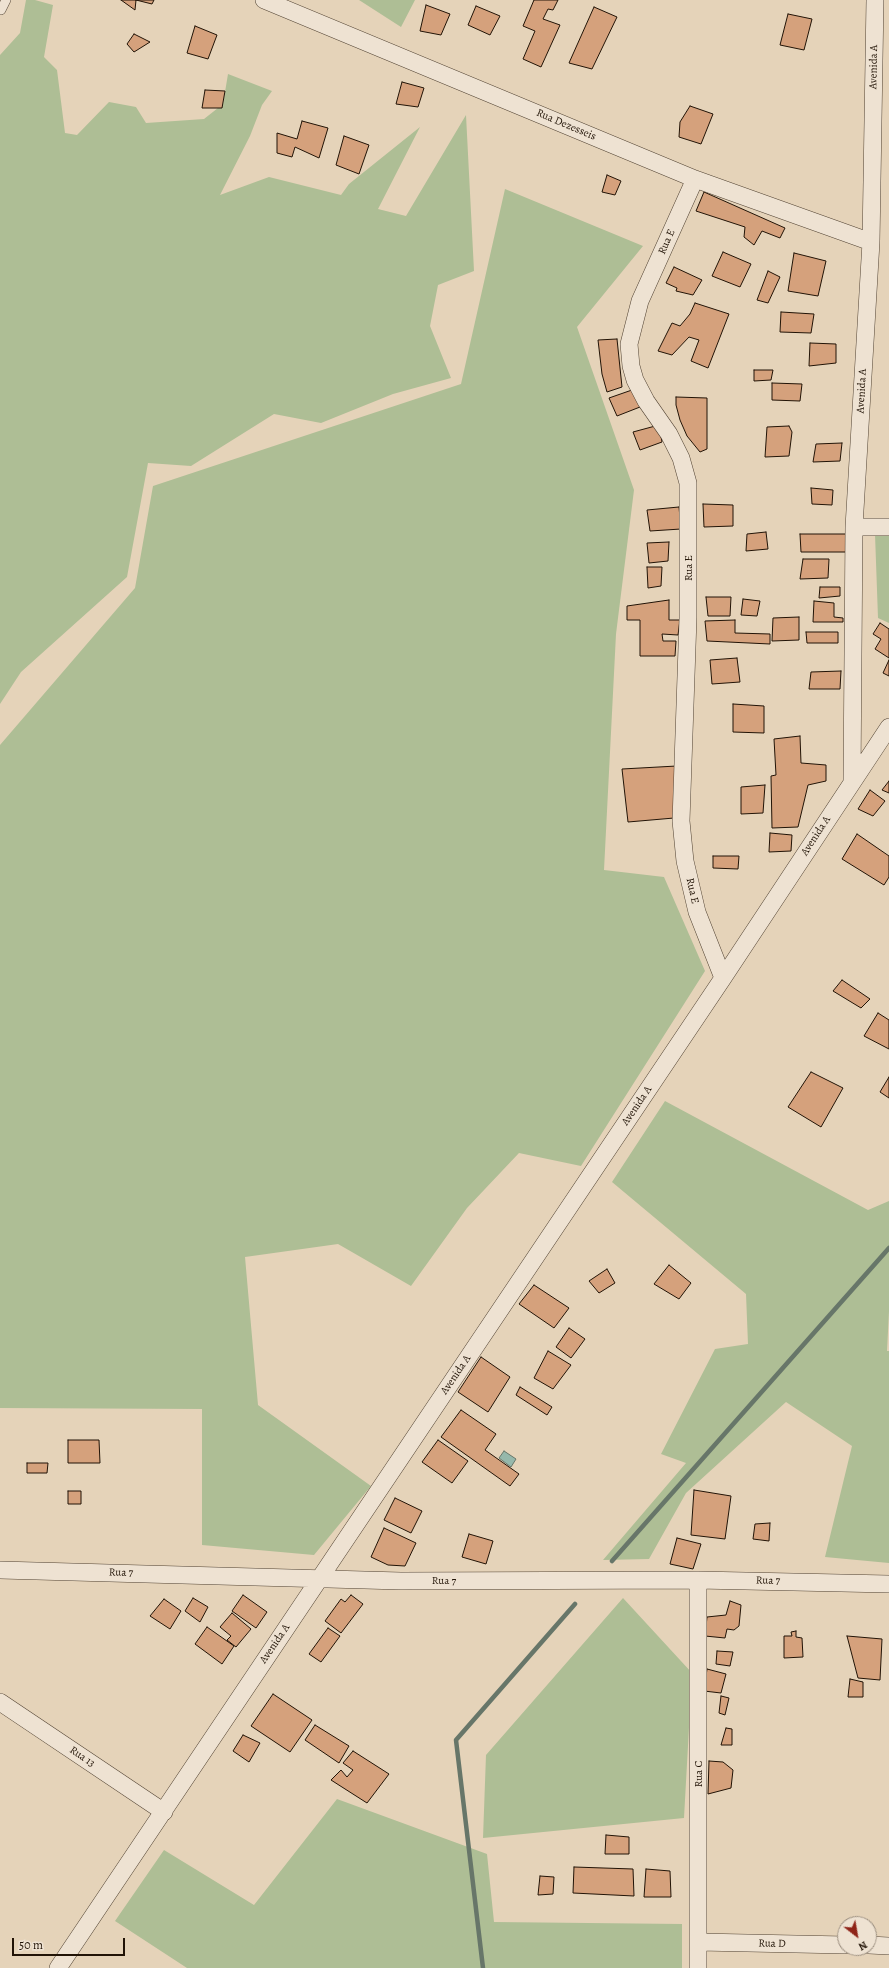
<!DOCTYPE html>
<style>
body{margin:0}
#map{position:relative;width:889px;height:1968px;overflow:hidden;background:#e5d3b9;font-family:Alegreya,serif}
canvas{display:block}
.north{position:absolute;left:837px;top:1916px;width:40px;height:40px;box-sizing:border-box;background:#eee2d2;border:1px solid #9c8f80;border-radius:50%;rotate:149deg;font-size:11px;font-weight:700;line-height:16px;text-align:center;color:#211306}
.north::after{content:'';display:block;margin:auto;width:14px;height:18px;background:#8f2418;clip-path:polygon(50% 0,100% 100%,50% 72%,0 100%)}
.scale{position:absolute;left:12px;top:1938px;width:113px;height:18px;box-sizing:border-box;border:2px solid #211306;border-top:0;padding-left:5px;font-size:12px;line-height:14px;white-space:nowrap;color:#211306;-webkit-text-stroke:3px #eee2d2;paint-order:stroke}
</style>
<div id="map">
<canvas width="889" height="1968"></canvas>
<div class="north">N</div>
<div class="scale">50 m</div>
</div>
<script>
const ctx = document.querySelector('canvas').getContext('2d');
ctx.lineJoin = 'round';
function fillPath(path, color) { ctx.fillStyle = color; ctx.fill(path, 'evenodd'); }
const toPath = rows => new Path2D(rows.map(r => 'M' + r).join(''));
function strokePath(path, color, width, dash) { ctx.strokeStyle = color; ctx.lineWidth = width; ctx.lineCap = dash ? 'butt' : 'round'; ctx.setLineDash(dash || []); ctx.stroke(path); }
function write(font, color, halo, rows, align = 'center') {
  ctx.font = font + ' Alegreya,serif'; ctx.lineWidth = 3; ctx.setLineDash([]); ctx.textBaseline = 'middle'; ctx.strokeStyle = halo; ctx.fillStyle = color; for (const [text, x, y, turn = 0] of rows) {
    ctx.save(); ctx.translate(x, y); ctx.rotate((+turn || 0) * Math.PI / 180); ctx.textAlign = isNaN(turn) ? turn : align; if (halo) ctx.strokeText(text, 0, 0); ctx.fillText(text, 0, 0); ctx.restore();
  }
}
fillPath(toPath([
 [26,0,35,0,53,5,44,57,57,70,65,133,77,135,109,102,136,107,146,123,204,119,223,104,228,74,272,91,262,105,250,136,220,195,269,177,341,195,349,184,420,127,378,209,406,216,466,115,474,271,438,285,430,326,451,378,393,394,321,423,274,414,191,466,148,463,127,577,21,672,0,704,0,55,20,33],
 [359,0,415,0,401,27],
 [505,189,643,246,577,327,634,490,616,634,604,870,664,877,705,971,581,1166,519,1153,467,1208,411,1286,338,1244,245,1257,258,1405,371,1486,314,1555,202,1545,202,1409,0,1408,0,745,135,588,153,486,461,384],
 [875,534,889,534,889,623,878,618],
 [665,1101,868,1210,889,1201,889,1311,887,1351,889,1351,889,1563,825,1557,852,1446,786,1402,686,1493,649,1559,603,1560,686,1463,661,1454,715,1349,748,1344,746,1294,612,1182],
 [623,1598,692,1673,684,1818,483,1838,486,1755],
 [337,1799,487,1854,494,1922,682,1924,682,1968,187,1968,115,1921,164,1850,254,1905]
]), '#aebe95');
const water = toPath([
 [504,1451,516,1459,511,1467,499,1458,504,1451]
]);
fillPath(water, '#96b8ab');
strokePath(water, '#677669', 1);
strokePath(toPath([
 [612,1561,889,1248],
 [483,1968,456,1740,575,1604]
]), '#677669', 4.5);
const building = toPath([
 [121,0,136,0,135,10,121,0],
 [136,0,154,0,152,4,136,0],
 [534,0,558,0,553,10,548,9,543,19,560,25,541,67,523,59,535,31,523,26,534,0],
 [426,5,450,14,441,35,420,31,426,5],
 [476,6,500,16,490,35,468,25,476,6],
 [594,7,617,17,592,69,569,63,594,7],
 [788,14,812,19,804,50,780,45,788,14],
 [195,26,217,35,208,59,187,53,195,26],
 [134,34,150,42,134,52,127,44,134,34],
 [402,82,424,88,418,107,396,104,402,82],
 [205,90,225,91,222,108,202,108,205,90],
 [690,106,713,114,701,144,679,137,680,122,690,106],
 [302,121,328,128,319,158,295,147,292,157,277,153,277,133,297,139,302,121],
 [344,136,369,145,359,174,336,165,344,136],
 [607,175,621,181,615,195,602,192,607,175],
 [704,192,785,228,780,238,762,231,754,245,744,237,745,227,696,211,704,192],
 [723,252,751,264,740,287,712,276,723,252],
 [794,253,826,261,818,296,788,291,794,253],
 [674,267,702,280,693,295,676,291,677,288,666,283,674,267],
 [768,271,780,277,768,303,757,300,768,271],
 [695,303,729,314,708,368,691,361,699,340,689,337,672,355,658,351,672,323,680,326,690,314,695,303],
 [781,312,814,314,811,333,780,332,781,312],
 [617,339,622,387,607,392,602,374,598,340,617,339],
 [810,343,836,344,836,363,809,366,810,343],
 [754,370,773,370,771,380,754,381,754,370],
 [772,383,802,384,800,401,772,400,772,383],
 [632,390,640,407,617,416,609,398,632,390],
 [676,397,707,398,707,449,700,452,687,436,680,420,676,405,676,397],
 [659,425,662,442,640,450,633,432,659,425],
 [789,426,792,432,789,456,765,457,767,427,789,426],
 [842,443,840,461,813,462,816,444,842,443],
 [811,488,833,490,832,505,812,504,811,488],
 [703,504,733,505,733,526,704,527,703,504],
 [679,507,681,529,650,531,647,510,679,507],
 [766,532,768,549,746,551,747,534,766,532],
 [800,534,847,534,846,552,801,552,800,534],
 [669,542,668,561,649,563,647,543,669,542],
 [803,559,829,559,828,578,800,579,803,559],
 [647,567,662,567,661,586,648,588,647,567],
 [820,587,840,587,840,596,819,598,820,587],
 [706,597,731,597,730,616,708,616,706,597],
 [743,599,760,601,757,616,741,615,743,599],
 [669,600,669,620,680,620,678,635,662,634,663,641,676,641,675,656,640,656,640,620,627,620,627,606,669,600],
 [814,601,834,603,834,617,843,618,843,622,813,622,814,601],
 [799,617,799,640,772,641,773,618,799,617],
 [735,620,735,633,770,634,770,644,707,641,705,621,735,620],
 [880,623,889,629,889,658,875,649,881,639,873,634,880,623],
 [806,632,838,632,838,643,807,643,806,632],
 [737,658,740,682,712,684,710,660,737,658],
 [889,660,889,676,883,673,889,660],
 [841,671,840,689,809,689,811,672,841,671],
 [733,704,764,706,764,733,733,732,733,704],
 [800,736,801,763,826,765,826,781,808,785,798,827,772,828,771,776,776,775,774,739,800,736],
 [677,766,674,818,628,822,622,769,677,766],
 [889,781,889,793,882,790,889,781],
 [765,785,763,813,741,814,741,787,765,785],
 [870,790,885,801,873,816,858,809,870,790],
 [770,833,792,835,791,851,769,852,770,833],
 [857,834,889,856,889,877,884,885,842,859,857,834],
 [713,856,739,856,738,869,713,868,713,856],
 [842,980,870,999,861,1008,833,991,842,980],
 [878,1013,889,1020,889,1049,864,1036,878,1013],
 [811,1072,843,1088,821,1127,788,1107,811,1072],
 [889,1077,889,1098,880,1092,889,1077],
 [669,1265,691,1283,679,1299,654,1284,669,1265],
 [607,1269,615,1283,599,1293,589,1281,607,1269],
 [534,1285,569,1308,554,1328,519,1304,534,1285],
 [569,1328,585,1339,571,1358,556,1347,569,1328],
 [548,1351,571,1365,553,1389,534,1378,548,1351],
 [481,1357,510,1377,488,1412,458,1392,481,1357],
 [520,1387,552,1407,547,1415,516,1395,520,1387],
 [461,1410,496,1434,485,1450,519,1474,510,1486,441,1437,461,1410],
 [68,1440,99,1440,100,1463,68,1463,68,1440],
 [438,1440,468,1461,452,1483,422,1462,438,1440],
 [27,1463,48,1463,47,1473,27,1473,27,1463],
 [694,1490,731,1496,725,1539,691,1535,694,1490],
 [68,1491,81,1491,81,1504,68,1504,68,1491],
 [395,1498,422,1511,411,1533,384,1520,395,1498],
 [770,1523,769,1541,753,1539,755,1524,770,1523],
 [384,1528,416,1543,405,1566,388,1565,371,1557,384,1528],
 [469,1534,493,1541,486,1564,462,1557,469,1534],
 [677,1538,701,1544,693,1569,670,1564,677,1538],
 [243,1595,267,1612,256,1628,232,1611,243,1595],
 [351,1595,363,1604,341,1633,325,1621,341,1599,345,1602,351,1595],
 [193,1598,208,1607,200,1622,185,1611,193,1598],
 [164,1599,181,1611,170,1629,150,1616,164,1599],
 [730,1601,741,1605,739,1626,734,1630,727,1629,725,1638,705,1636,707,1617,726,1615,730,1601],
 [232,1613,251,1629,236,1647,227,1640,231,1636,220,1627,232,1613],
 [207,1627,234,1646,222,1664,195,1644,207,1627],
 [328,1628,340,1636,321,1662,309,1654,328,1628],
 [796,1631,796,1637,802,1638,803,1657,784,1658,784,1636,792,1636,791,1632,796,1631],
 [847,1636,882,1639,880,1680,858,1678,847,1636],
 [717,1651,733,1652,730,1666,716,1664,717,1651],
 [707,1669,726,1674,721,1693,704,1691,707,1669],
 [850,1679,863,1682,863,1697,848,1697,850,1679],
 [273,1694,312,1720,290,1752,251,1726,273,1694],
 [721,1696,729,1698,725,1715,719,1713,721,1696],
 [315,1725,349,1746,339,1763,305,1740,315,1725],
 [726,1728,732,1729,732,1745,721,1745,726,1728],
 [243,1735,260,1743,249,1762,233,1751,243,1735],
 [353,1751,389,1774,367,1803,331,1780,341,1770,347,1777,353,1770,343,1763,353,1751],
 [709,1761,723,1762,733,1770,731,1788,708,1794,709,1761],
 [606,1835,629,1837,629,1854,605,1854,606,1835],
 [574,1867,633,1869,634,1896,573,1893,574,1867],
 [646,1869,670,1871,671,1897,644,1897,646,1869],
 [540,1876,554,1877,553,1894,538,1895,540,1876]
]);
fillPath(building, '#d5a17c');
strokePath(building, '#211306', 1);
const lane = toPath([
 [1,10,6,0]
]);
const street = toPath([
 [264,0,695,179,871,242],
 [695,179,640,301,629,344,631,366,635,380,646,401,669,434,681,458,688,483,688,618,681,821,685,861,697,912,723,978],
 [854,527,889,527],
 [852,781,854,527,871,242,875,0],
 [0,1570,401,1581,698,1580,889,1584],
 [698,1580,698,1968],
 [0,1702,164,1812],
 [699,1942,845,1945],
 [869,1945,889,1946],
 [58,1968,723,978,889,727]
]);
strokePath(lane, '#524333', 10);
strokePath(street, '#524333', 18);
strokePath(lane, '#eee2d2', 9);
strokePath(street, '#eee2d2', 17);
write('11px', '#211306', '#eee2d2', [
 ["Avenida A",874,67,-89],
 ["Rua Dezesseis",566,125,23],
 ["Rua E",667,242,-66],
 ["Avenida A",862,391,-87],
 ["Rua E",689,568,-90],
 ["Avenida A",816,836,-57],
 ["Rua E",692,891,77],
 ["Avenida A",637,1106,-56],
 ["Avenida A",456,1375,-56],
 ["Rua 7",121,1573,1],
 ["Rua 7",444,1581],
 ["Rua 7",768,1581,1],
 ["Avenida A",275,1644,-56],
 ["Rua 13",82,1757,34],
 ["Rua C",699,1774,-90],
 ["Rua D",772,1944,1]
]);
</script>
